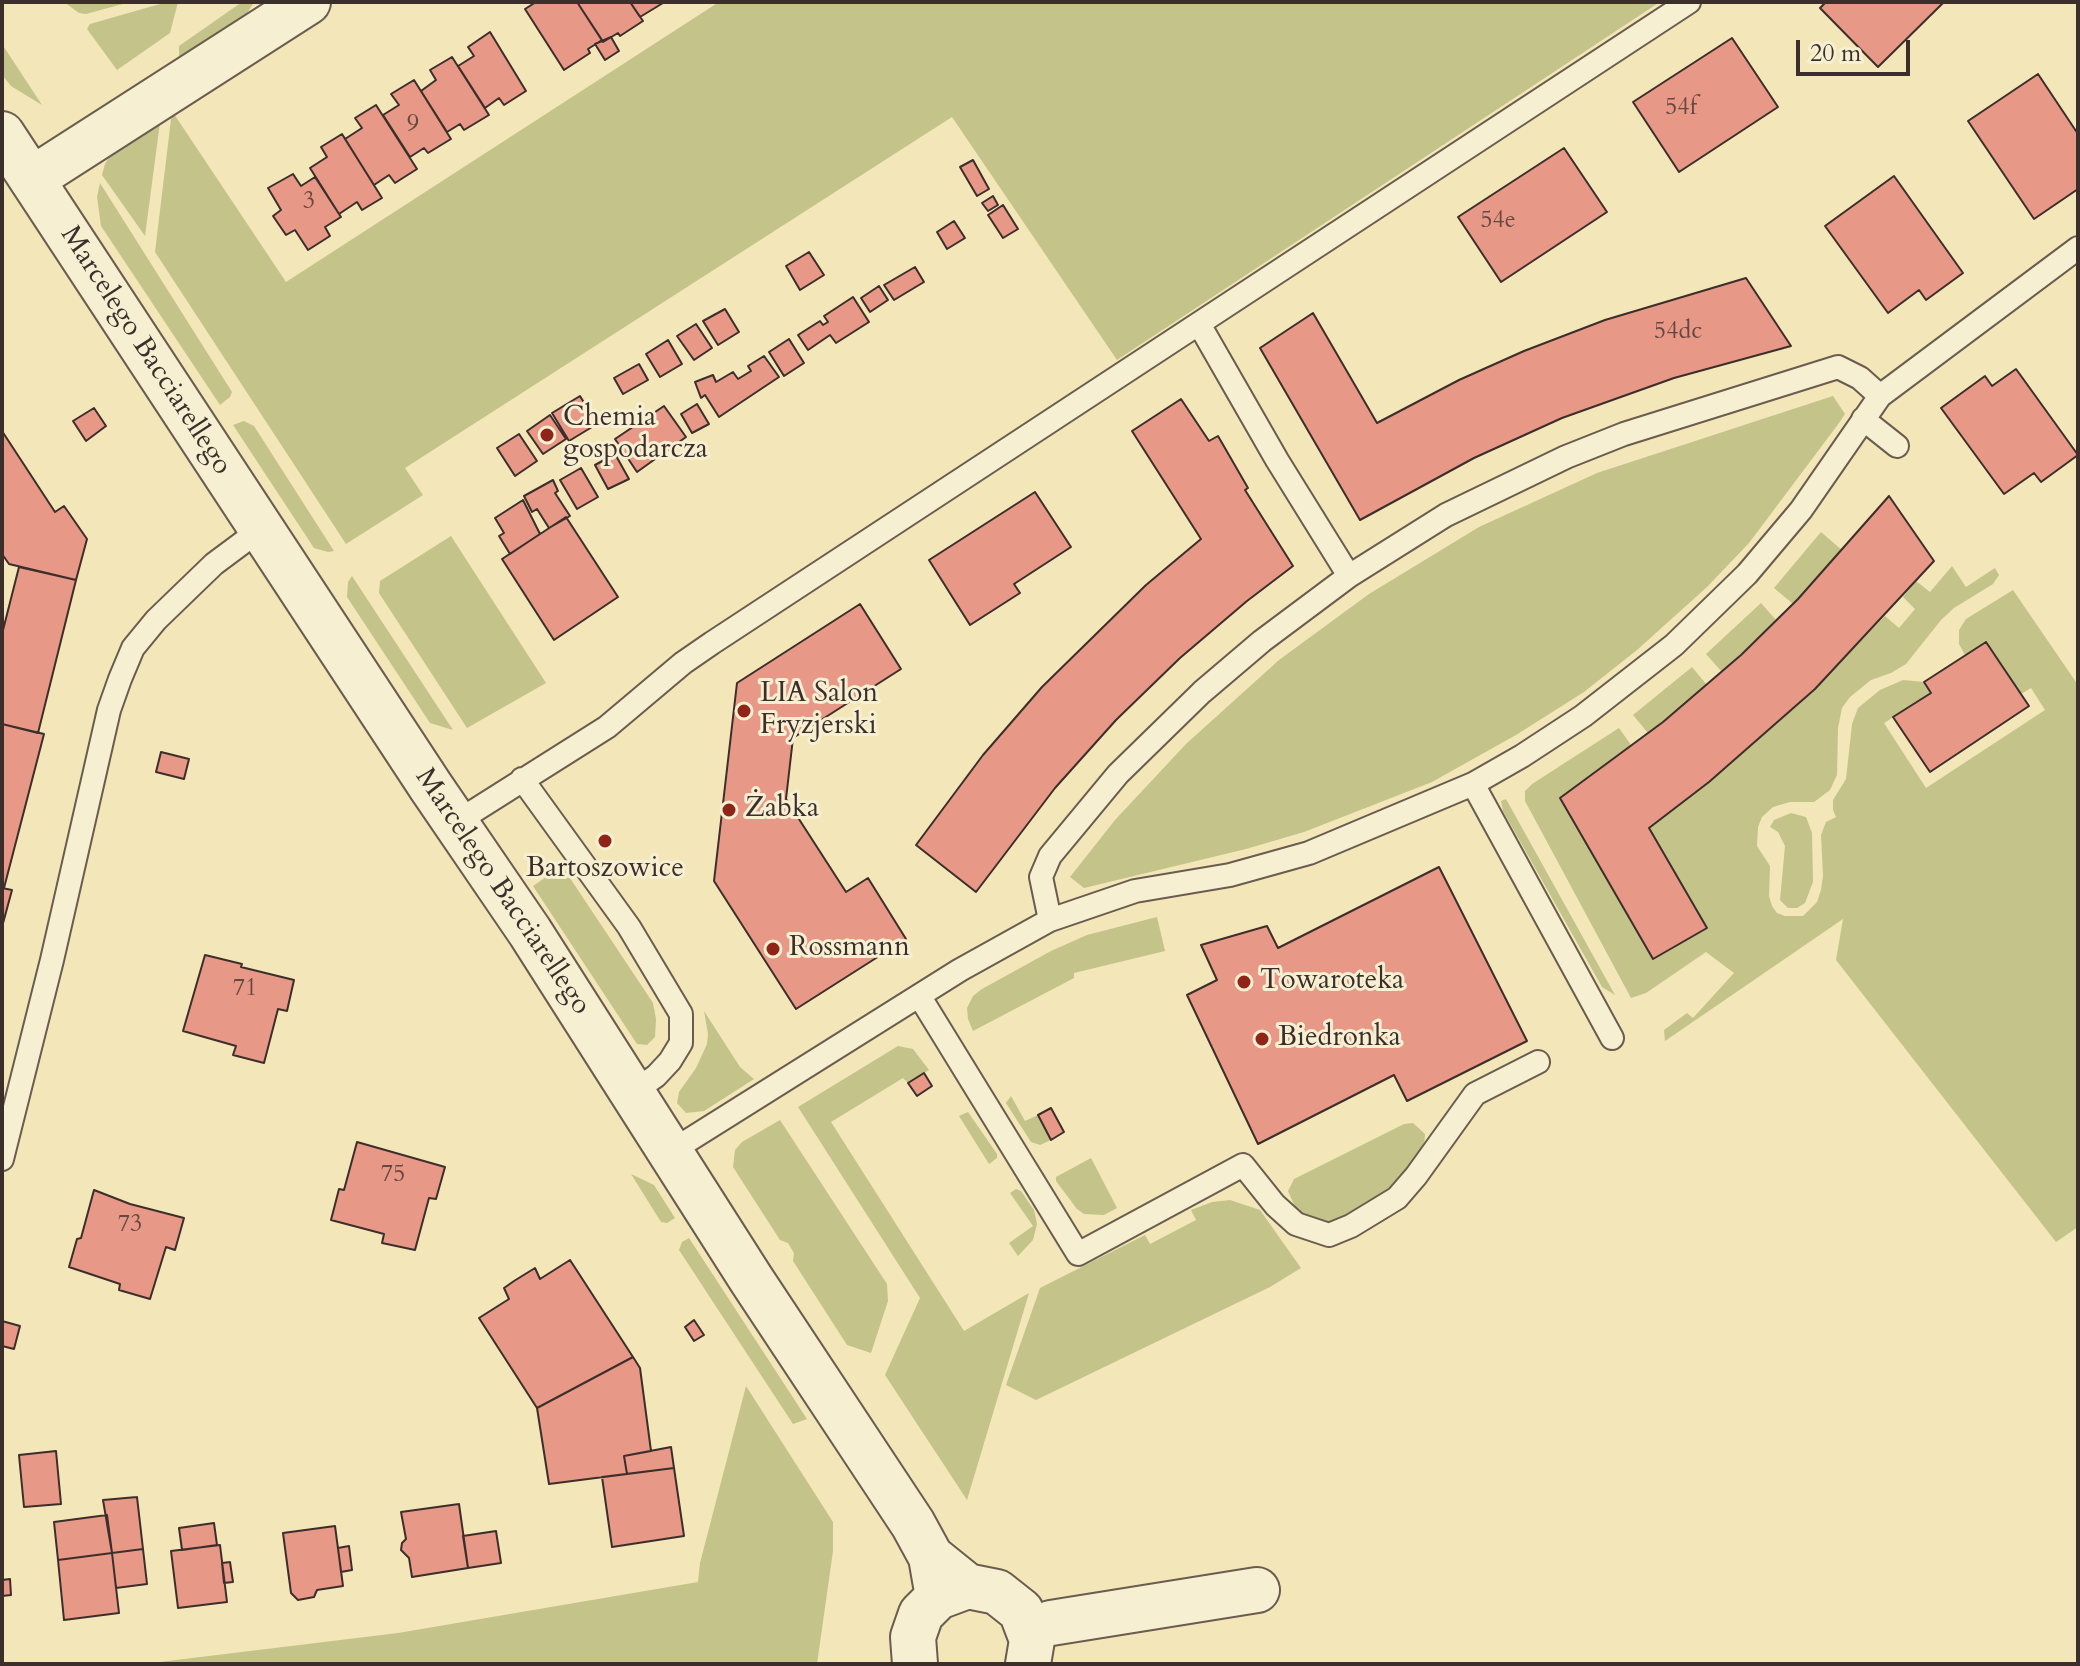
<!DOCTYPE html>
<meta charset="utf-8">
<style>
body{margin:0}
#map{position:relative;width:2080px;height:1666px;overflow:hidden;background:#f3e6b9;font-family:Cardo,serif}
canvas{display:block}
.frame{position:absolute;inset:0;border:4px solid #3c2e2a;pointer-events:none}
.scale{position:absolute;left:1796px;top:40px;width:114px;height:36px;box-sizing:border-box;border:4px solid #3c2e2a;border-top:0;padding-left:10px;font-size:24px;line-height:28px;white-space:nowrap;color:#3c2e2a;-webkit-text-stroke:6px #f7efd2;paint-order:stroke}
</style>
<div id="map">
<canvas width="2080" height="1666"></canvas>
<div class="frame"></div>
<div class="scale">20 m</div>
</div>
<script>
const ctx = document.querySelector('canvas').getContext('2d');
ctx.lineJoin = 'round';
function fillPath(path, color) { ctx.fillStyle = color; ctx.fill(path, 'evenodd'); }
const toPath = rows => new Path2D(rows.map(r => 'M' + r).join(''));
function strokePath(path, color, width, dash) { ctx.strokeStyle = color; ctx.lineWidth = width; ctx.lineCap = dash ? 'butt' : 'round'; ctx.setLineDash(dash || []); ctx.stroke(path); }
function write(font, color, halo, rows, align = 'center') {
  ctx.font = font + ' Cardo,serif'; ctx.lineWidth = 6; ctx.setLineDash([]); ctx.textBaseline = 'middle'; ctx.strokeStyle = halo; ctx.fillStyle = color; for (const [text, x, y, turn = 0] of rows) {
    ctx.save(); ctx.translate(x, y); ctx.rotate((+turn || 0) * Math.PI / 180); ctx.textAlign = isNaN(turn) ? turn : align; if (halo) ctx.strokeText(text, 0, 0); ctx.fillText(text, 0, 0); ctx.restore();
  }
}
fillPath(toPath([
 [64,2,130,2,86,14,79,13],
 [167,2,178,2,170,33,117,70,87,29,90,24],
 [242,2,254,2,246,15,179,57,179,46],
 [719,2,1660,2,1117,360,952,117,405,468,423,495,346,544,155,252,172,111,286,282],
 [2,44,42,105,11,86,2,75],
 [161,115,145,236,102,175,105,164,114,149],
 [100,183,232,392,230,397,220,405,101,226,97,197],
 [1833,396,1845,414,1839,423,1749,543,1707,587,1637,650,1584,692,1516,735,1432,782,1304,832,1246,849,1084,888,1070,877,1115,820,1186,744,1279,660,1369,594,1479,527,1597,473],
 [244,421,254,426,334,551,328,552,314,548,233,425],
 [1821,532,1843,551,1793,604,1774,588],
 [451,536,546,683,467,728,379,593,380,581],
 [1952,566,1966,587,1995,568,1999,575,1993,584,1954,608,1941,620,1906,664,1891,673,1871,680,1850,697,1842,708,1838,728,1837,775,1830,790,1814,802,1790,802,1773,807,1762,817,1758,827,1757,846,1770,866,1769,896,1772,906,1777,913,1785,916,1803,916,1817,902,1821,890,1823,876,1821,835,1826,822,1836,817,1833,810,1833,800,1846,779,1852,724,1858,708,1880,690,1903,680,1924,682,1931,693,1884,723,1926,788,2045,710,2031,688,2021,694,1986,642,1965,655,1959,644,1959,630,1966,619,2013,590,2078,685,2078,1227,2056,1242,1836,960,1843,919,1665,1041,1664,1030,1687,1013,1693,1018,1734,973,1706,952,1646,993,1631,998,1525,801,1525,791,1532,784,1619,728,1631,745,1560,798,1653,958,1706,928,1649,828,1709,782,1815,689,1885,616,1899,628,1915,609,1903,597,1916,581,1930,592],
 [352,576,453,730,430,723,347,597,348,582],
 [1761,603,1776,620,1722,672,1706,654],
 [1692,667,1707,685,1648,733,1633,715],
 [1506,799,1615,995,1602,987,1503,811,1501,801],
 [1791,813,1806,817,1812,833,1813,882,1805,903,1797,908,1788,908,1780,900,1785,846,1778,832,1770,827,1774,820],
 [562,866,653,1003,656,1019,655,1037,647,1045,637,1044,533,886],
 [1157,917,1165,951,1074,973,1074,978,973,1031,968,1019,967,1008,973,996,982,989,1051,951,1087,935],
 [704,1011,740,1067,754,1079,704,1111,686,1113,677,1103,679,1092,696,1068,707,1044,708,1034],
 [898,1046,913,1049,929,1070,908,1083,903,1078,831,1122,964,1331,1029,1293,967,1500,885,1375,920,1298,798,1107],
 [1011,1096,1025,1121,1038,1115,1051,1140,1040,1145,1031,1142,1006,1103],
 [968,1112,997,1154,997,1158,989,1164,959,1116],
 [780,1120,887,1284,888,1301,871,1353,847,1345,793,1261,794,1253,788,1243,780,1240,733,1167,735,1150,742,1142],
 [1413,1123,1425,1134,1424,1146,1379,1202,1340,1222,1326,1223,1302,1216,1296,1209,1288,1191,1294,1179,1404,1124],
 [1091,1158,1117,1208,1104,1215,1084,1214,1077,1209,1056,1181,1056,1177],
 [631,1174,654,1185,675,1218,667,1223,661,1222],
 [1016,1189,1021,1191,1034,1210,1037,1224,1033,1240,1018,1256,1009,1243,1033,1226,1010,1193],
 [1230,1200,1260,1210,1301,1268,1270,1287,1036,1400,1006,1385,1040,1288,1145,1235,1150,1244,1196,1220,1191,1210,1212,1202],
 [689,1238,807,1419,793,1424,679,1250,682,1242],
 [746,1386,833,1522,833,1551,817,1664,143,1664,398,1633,698,1582,700,1563]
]), '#c3c38a');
const building = toPath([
 [536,2,577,2,602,40,588,49,590,53,564,70,525,9,536,2],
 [577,2,630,2,643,21,620,36,618,33,603,42,577,2],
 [630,2,663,2,663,3,640,17,630,2],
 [1826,2,1944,2,1878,67,1820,8,1826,2],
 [490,32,526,91,504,105,499,98,485,108,458,66,474,56,468,47,490,32],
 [611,37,619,51,605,60,595,44,611,37],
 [1732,38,1778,107,1679,172,1633,102,1732,38],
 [452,57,489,115,464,130,460,124,447,132,421,91,436,80,430,70,452,57],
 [2038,74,2078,134,2078,189,2034,219,1968,121,2038,74],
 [414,80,451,139,428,153,424,148,410,157,383,115,399,105,391,94,414,80],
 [376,105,417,169,395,183,389,175,374,185,345,139,362,128,355,118,376,105],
 [342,134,382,198,362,210,357,202,339,214,310,168,327,157,321,147,342,134],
 [1564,148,1607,212,1501,282,1458,217,1564,148],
 [973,160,989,189,977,196,960,167,973,160],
 [293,174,301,186,315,177,341,217,325,227,330,236,308,250,295,230,286,235,273,216,281,210,268,188,293,174],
 [1894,176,1963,273,1926,300,1919,290,1888,313,1825,226,1894,176],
 [993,196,998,205,988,211,982,203,993,196],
 [1003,205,1018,229,1003,238,988,215,1003,205],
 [954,221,965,238,947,249,937,232,954,221],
 [809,252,824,275,800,290,786,266,809,252],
 [915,267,924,282,894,300,884,285,915,267],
 [1746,278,1791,346,1674,378,1562,418,1474,458,1360,520,1260,348,1313,313,1377,423,1459,380,1524,351,1605,320,1746,278],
 [879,286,888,300,870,312,861,298,879,286],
 [853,297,869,322,836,343,830,335,808,350,798,335,820,321,823,325,828,322,824,316,853,297],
 [725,309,739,332,718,345,703,321,725,309],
 [696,324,712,348,694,360,677,336,696,324],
 [789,339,804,363,784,376,769,352,789,339],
 [668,340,682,364,660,377,646,354,668,340],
 [764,356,779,377,719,417,705,395,701,398,695,382,713,375,716,382,733,372,738,379,751,371,748,366,764,356],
 [639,364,648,380,623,394,614,378,639,364],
 [2016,369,2078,455,2041,482,2034,473,2004,494,1941,408,1985,376,1992,386,2016,369],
 [580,396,597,424,569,441,552,413,580,396],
 [1181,399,1209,441,1218,436,1248,488,1245,490,1293,566,1247,601,1180,658,1116,720,1055,788,976,892,916,845,983,755,1042,687,1146,585,1201,539,1132,431,1181,399],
 [697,404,709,424,692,433,681,414,697,404],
 [664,406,686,437,637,472,615,439,664,406],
 [94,408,106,426,86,441,73,421,94,408],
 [550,415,566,439,543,454,527,431,550,415],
 [2,431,55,512,64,506,87,539,76,580,9,564,2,554,2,431],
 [519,434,537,461,515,476,497,448,519,434],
 [615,454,629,479,608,489,595,465,615,454],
 [581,468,598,497,577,509,560,480,581,468],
 [553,480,558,491,555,493,570,516,549,528,537,509,532,512,524,496,553,480],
 [1035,492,1071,547,1014,584,1020,593,970,625,929,560,1035,492],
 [1889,496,1934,561,1815,689,1709,782,1649,828,1707,928,1653,959,1560,798,1663,722,1741,655,1798,599,1889,496],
 [523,500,540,534,510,554,499,536,504,533,495,518,523,500],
 [566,517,618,597,554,640,502,559,566,517],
 [19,567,76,580,38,733,2,724,2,634,19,567],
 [860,604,901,669,793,738,786,799,846,892,868,878,906,939,796,1009,714,881,737,683,860,604],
 [1986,642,2029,706,1930,772,1893,717,1931,693,1924,682,1986,642],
 [2,724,44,734,4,888,2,888,2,724],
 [161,752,189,759,184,779,156,772,161,752],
 [1439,867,1527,1041,1407,1101,1394,1075,1258,1144,1187,995,1217,980,1201,945,1267,926,1278,948,1439,867],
 [2,888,12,890,2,927,2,888],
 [205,955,242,964,241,967,294,980,287,1011,278,1009,264,1063,233,1055,236,1046,183,1031,205,955],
 [924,1073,932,1086,917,1096,908,1083,924,1073],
 [1051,1108,1064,1132,1051,1140,1038,1115,1051,1108],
 [357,1142,445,1167,436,1199,429,1198,415,1250,382,1243,384,1234,331,1220,339,1189,344,1190,357,1142],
 [94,1190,130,1204,184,1218,175,1250,166,1247,150,1299,119,1290,120,1284,69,1267,77,1239,81,1238,94,1190],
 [570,1260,633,1357,537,1408,479,1318,509,1299,504,1288,514,1281,535,1268,540,1279,570,1260],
 [694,1320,704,1335,694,1341,685,1327,694,1320],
 [2,1321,20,1326,14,1349,2,1346,2,1321],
 [633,1357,640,1368,651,1451,624,1456,627,1474,549,1484,537,1408,633,1357],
 [671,1447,674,1468,627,1474,624,1456,671,1447],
 [56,1451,61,1504,24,1507,19,1455,56,1451],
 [674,1468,684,1536,612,1547,602,1477,674,1468],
 [137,1497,143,1549,112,1553,103,1500,137,1497],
 [459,1504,468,1568,412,1577,409,1558,401,1550,402,1543,406,1539,401,1512,459,1504],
 [107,1515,112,1553,58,1560,54,1522,107,1515],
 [214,1523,217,1545,182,1550,179,1528,214,1523],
 [335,1526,343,1586,317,1590,314,1597,298,1600,291,1593,283,1533,335,1526],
 [496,1531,501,1563,468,1568,463,1536,496,1531],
 [220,1545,227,1602,178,1608,171,1551,220,1545],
 [349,1546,352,1570,341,1572,338,1548,349,1546],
 [143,1549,147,1584,116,1588,112,1553,143,1549],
 [112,1553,119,1613,64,1620,58,1560,112,1553],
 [230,1562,233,1582,224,1583,222,1563,230,1562],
 [10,1579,11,1595,2,1596,2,1580,10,1579]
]);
fillPath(building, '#e79886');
strokePath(building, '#3c2e2a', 2);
const service = toPath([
 [1199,324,1277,460,1349,576],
 [1863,419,1897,446],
 [522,779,629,927,681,1014,681,1043,670,1061,656,1076,633,1092],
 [1473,784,1612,1038],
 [455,823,607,727,683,663,712,643,1689,2],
 [1050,920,1041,877,1050,856,1118,774,1202,692,1262,641,1349,576,1446,515,1566,457,1624,434,1838,367,1860,378,1880,396],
 [920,997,1078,1254,1243,1165,1275,1205,1296,1224,1329,1235,1351,1226,1397,1198,1416,1176,1475,1094,1538,1062],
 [670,1152,960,970,1050,920,1135,891,1230,875,1309,853,1473,784,1522,756,1583,716,1674,645,1747,574,1801,510,1880,396,2078,248],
 [2,1159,52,960,109,710,120,679,133,648,156,620,214,564,261,529]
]);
const minor = toPath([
 [32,179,308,2],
 [1051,1623,1257,1590]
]);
const tertiary = toPath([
 [2,134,431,787,530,932,751,1279,913,1524,931,1557,938,1597],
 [931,1557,967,1586,997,1592,1021,1611,1032,1640,1028,1664],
 [915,1664,913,1637,921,1614,938,1597,965,1587]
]);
strokePath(service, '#6a5c4e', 26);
strokePath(minor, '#6a5c4e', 48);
strokePath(tertiary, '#6a5c4e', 48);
strokePath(service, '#f7efd2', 22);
strokePath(minor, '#f7efd2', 44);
strokePath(tertiary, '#f7efd2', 44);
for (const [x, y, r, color] of [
 [547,435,8,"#8f2418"],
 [744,711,8,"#8f2418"],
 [729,810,8,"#8f2418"],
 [605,841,8,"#8f2418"],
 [773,949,8,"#8f2418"],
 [1244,982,8,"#8f2418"],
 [1262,1039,8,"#8f2418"]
]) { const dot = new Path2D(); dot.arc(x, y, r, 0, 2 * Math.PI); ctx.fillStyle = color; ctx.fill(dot); strokePath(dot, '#f7efd2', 3); }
write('24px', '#674841', null, [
 ["54f",1681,108],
 ["9",413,125],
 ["3",309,202],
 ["54e",1498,221],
 ["54dc",1678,332],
 ["71",245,989],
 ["75",393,1175],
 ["73",130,1225]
]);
write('28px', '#3c2e2a', '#f7efd2', [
 ["Marcelego Bacciarellego",145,351,57],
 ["Marcelego Bacciarellego",502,892,56]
]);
write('28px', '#3c2e2a', '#f7efd2', [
 ["Chemia",563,419],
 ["gospodarcza",563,451],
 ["LIA Salon",760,695],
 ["Fryzjerski",760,727],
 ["Żabka",745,810],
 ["Bartoszowice",605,870,"center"],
 ["Rossmann",789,949],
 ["Towaroteka",1260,982],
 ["Biedronka",1278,1039]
], 'left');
</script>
